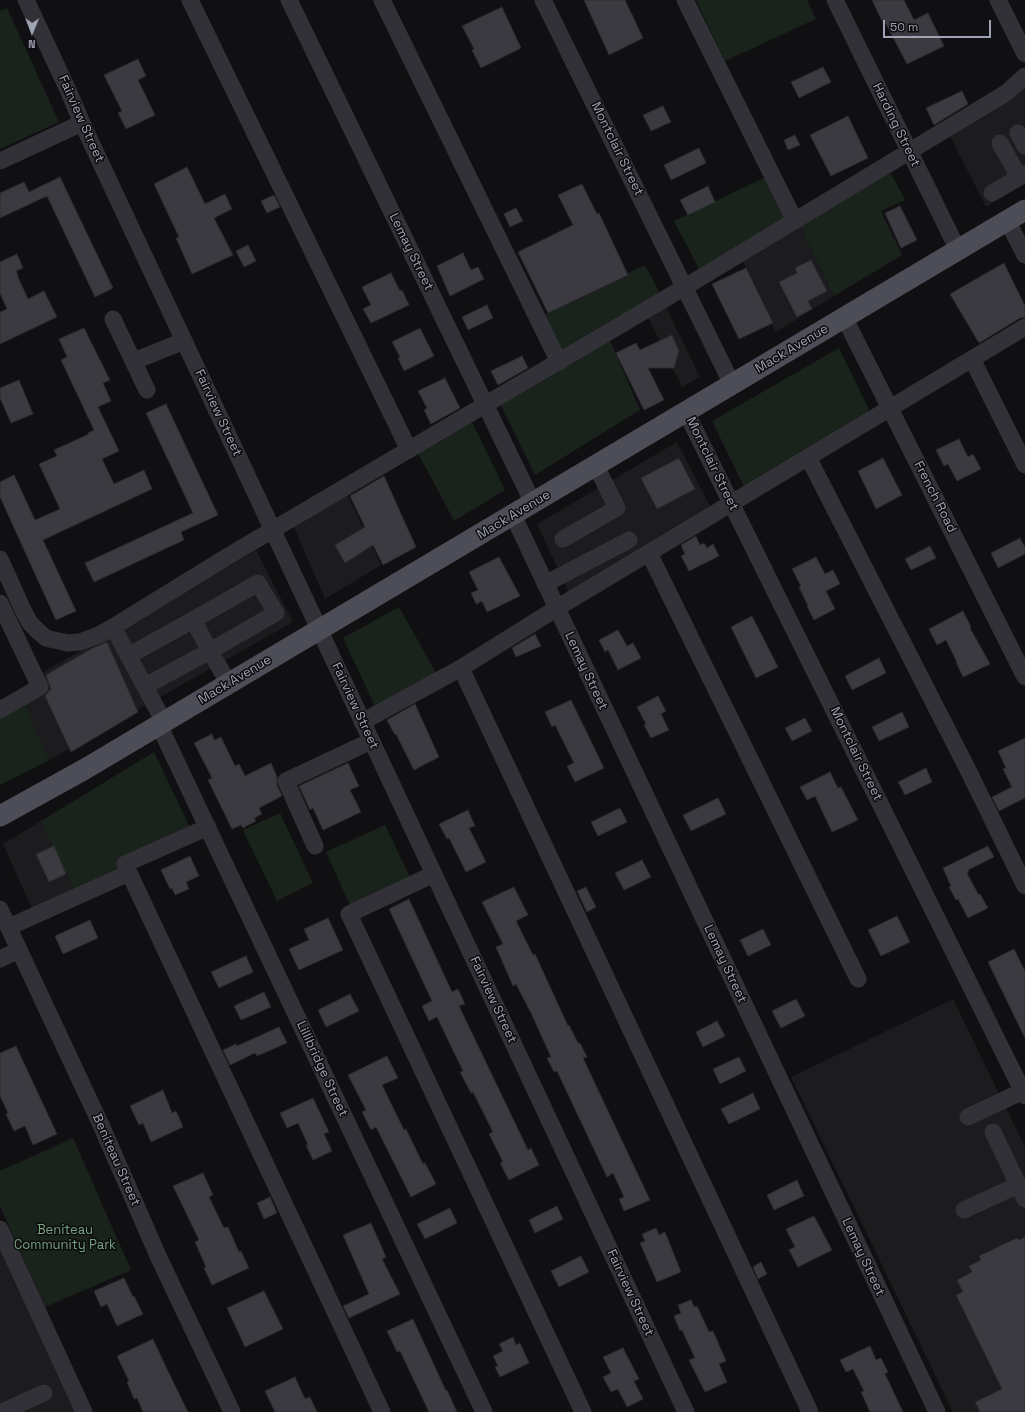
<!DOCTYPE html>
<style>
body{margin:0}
#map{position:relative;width:1025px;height:1412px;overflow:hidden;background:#101012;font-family:"Space Grotesk",sans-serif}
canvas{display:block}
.north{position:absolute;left:12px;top:12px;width:40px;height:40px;-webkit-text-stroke:3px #0c0b0d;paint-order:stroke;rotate:181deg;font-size:11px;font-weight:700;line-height:16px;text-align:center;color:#a0a3b4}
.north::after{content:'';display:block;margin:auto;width:14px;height:18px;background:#a0a3b4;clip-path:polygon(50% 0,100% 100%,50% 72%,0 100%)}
.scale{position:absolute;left:883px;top:20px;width:108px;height:18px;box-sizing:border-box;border:2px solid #a0a3b4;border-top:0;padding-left:5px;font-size:12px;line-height:14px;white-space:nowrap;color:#a0a3b4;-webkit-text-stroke:3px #0c0b0d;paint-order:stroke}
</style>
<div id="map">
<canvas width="1025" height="1412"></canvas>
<div class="north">N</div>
<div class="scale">50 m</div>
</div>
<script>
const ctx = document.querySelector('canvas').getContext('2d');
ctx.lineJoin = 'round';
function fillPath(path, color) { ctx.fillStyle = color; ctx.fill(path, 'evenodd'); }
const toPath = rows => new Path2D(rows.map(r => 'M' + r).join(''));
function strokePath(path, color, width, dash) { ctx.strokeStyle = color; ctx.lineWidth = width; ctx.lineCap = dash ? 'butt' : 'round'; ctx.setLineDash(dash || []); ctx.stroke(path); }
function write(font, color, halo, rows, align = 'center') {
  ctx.font = font + ' "Space Grotesk",sans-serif'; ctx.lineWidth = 3; ctx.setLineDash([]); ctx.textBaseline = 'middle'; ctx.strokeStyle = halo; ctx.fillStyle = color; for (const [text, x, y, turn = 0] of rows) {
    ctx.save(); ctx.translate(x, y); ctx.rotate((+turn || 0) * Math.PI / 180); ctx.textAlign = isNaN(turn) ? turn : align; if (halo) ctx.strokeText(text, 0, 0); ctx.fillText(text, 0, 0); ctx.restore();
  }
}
fillPath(toPath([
 [1025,80,1025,183,986,207,949,134],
 [799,224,834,296,776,332,742,259],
 [665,305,700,377,682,387,647,315],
 [677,442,712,510,569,593,537,524],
 [346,492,381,565,325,599,293,525],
 [256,550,293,622,49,760,24,702,40,674],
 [41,821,75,893,34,913,3,844],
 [953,999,1025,1147,1025,1412,953,1412,791,1077],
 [0,1239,80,1412,0,1412]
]), '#1c1c1f');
fillPath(toPath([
 [696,0,807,0,816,19,725,61],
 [7,8,59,122,0,149,0,11],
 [889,170,905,200,881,211,902,255,834,296,799,224],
 [766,177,787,217,699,269,674,221],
 [645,265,660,293,562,350,544,315],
 [609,338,640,410,535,475,499,402],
 [839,348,871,414,745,489,712,421],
 [472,422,505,490,454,521,418,453],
 [399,607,436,673,375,706,343,638],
 [24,702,49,760,0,785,0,717],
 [154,752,190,828,132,866,75,893,41,821],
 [280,813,313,883,277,901,243,830],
 [385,825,412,881,353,912,326,852],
 [73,1138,131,1270,45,1307,0,1206,0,1171]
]), '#1a221c');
const building = toPath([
 [584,0,625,0,643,38,609,55,584,0],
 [872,0,904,0,914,20,928,13,944,46,907,64,884,20,882,21,872,0],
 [502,7,521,48,481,68,472,50,474,49,462,26,502,7],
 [138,59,146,76,138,80,155,115,126,129,118,113,122,111,104,75,138,59],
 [823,67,831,82,799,98,791,82,823,67],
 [962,91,968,104,934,125,926,108,962,91],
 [663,106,671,122,651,131,643,115,663,106],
 [848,116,868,158,831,176,810,135,848,116],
 [795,135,800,145,788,150,784,140,795,135],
 [699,148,706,163,671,180,664,165,699,148],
 [187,167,205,204,225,194,232,209,214,218,233,255,192,274,176,238,179,237,154,184,187,167],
 [60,177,113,288,95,297,47,196,0,218,0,193,24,182,29,192,60,177],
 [582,184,597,214,599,213,628,275,548,313,518,252,573,225,558,195,582,184],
 [708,186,715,202,688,215,680,200,708,186],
 [274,195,280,207,267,213,261,201,274,195],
 [900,206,917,240,901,248,885,213,900,206],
 [516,208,523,221,510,227,504,214,516,208],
 [248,245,256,261,244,267,236,251,248,245],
 [463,253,471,270,478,267,484,279,450,296,437,266,463,253],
 [17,254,23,268,16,271,18,275,17,275,28,299,44,291,57,317,0,344,0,312,7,309,0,293,0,262,17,254],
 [811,260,827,291,808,301,812,309,797,317,779,282,797,273,795,268,811,260],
 [1004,263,1025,306,1025,317,1020,318,979,343,950,294,1004,263],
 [746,268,773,323,739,339,712,284,746,268],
 [391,273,400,291,402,290,409,305,371,323,363,309,371,305,362,287,391,273],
 [487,305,493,318,468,330,462,317,487,305],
 [84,328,110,380,103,383,111,401,98,407,119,451,102,459,114,484,144,470,152,489,43,540,76,611,56,620,0,497,0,482,14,475,35,520,60,509,39,464,57,456,54,450,89,434,88,433,94,430,61,360,67,357,59,339,84,328],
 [420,328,434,356,404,371,398,358,400,357,392,342,420,328],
 [672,335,679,351,674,368,648,368,664,400,644,410,616,353,636,343,640,350,672,335],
 [522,356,528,368,498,385,491,371,522,356],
 [445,378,460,408,431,424,424,410,427,408,418,391,445,378],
 [19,380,33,414,11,423,0,398,0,388,19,380],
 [166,404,218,515,181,532,184,540,94,582,85,563,193,513,146,413,166,404],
 [959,439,968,457,973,454,981,469,957,481,948,464,944,466,936,450,959,439],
 [679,458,695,489,657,509,641,478,679,458],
 [883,458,902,495,876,509,858,471,883,458],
 [384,476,416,547,383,565,373,545,345,563,335,545,365,527,350,496,384,476],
 [696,536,700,545,704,543,707,548,713,544,719,556,689,571,681,556,685,554,681,545,696,536],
 [1020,538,1025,547,1025,554,998,568,991,553,1020,538],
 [930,546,936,558,911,570,905,559,930,546],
 [499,557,520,596,487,612,482,601,476,604,471,593,478,590,469,572,499,557],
 [816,557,825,574,833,570,840,584,826,591,835,609,814,620,807,606,808,606,799,587,801,586,792,569,816,557],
 [963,611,971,627,970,628,990,664,963,677,956,662,957,662,946,640,937,645,929,629,963,611],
 [752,616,778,667,756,678,731,627,752,616],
 [618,630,627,646,633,643,641,658,618,670,608,650,605,652,599,640,618,630],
 [535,634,541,646,516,657,512,648,535,634],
 [107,642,138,712,71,752,45,696,51,689,46,675,91,649,107,642],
 [879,658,886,673,852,690,845,676,879,658],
 [658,696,666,711,661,714,669,730,651,738,644,725,646,724,637,707,658,696],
 [571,700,604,768,575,782,567,766,574,763,555,725,552,727,545,712,571,700],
 [415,704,439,757,414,770,396,734,395,735,387,720,415,704],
 [902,712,909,727,879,741,872,727,902,712],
 [805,718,812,731,792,741,785,728,805,718],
 [212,734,214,740,221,737,235,766,239,764,245,776,271,763,277,777,277,785,282,796,259,808,262,814,254,818,256,821,243,828,241,825,232,829,208,780,212,778,194,743,212,734],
 [1025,738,1025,798,999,811,992,797,1012,787,1003,769,1006,768,998,751,1025,738],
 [348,763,359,786,350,790,361,812,323,830,313,808,310,810,299,786,348,763],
 [926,768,932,782,905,795,898,782,926,768],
 [830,772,838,788,841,787,858,820,832,832,815,796,807,800,800,787,830,772],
 [718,798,726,814,691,831,683,815,718,798],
 [620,808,627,822,598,836,591,822,620,808],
 [468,810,475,826,469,828,486,862,466,872,449,838,447,839,439,824,468,810],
 [54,846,66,874,49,882,36,854,54,846],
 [988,846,994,857,968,870,969,872,967,873,978,894,980,894,988,908,968,918,958,899,956,900,949,887,951,886,943,868,988,846],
 [190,856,199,876,186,882,189,889,175,895,172,888,170,889,161,870,190,856],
 [642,860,651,877,624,890,615,873,642,860],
 [514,887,528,915,516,921,533,955,535,954,568,1026,569,1025,578,1043,580,1043,587,1057,583,1058,650,1200,624,1211,619,1199,624,1197,613,1173,607,1177,557,1071,554,1072,547,1058,551,1057,532,1015,516,984,513,986,496,947,503,944,482,902,514,887],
 [586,887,596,907,587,912,577,891,586,887],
 [409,899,452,992,458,989,465,1004,459,1006,528,1150,531,1148,539,1165,509,1180,500,1163,503,1162,489,1134,493,1132,473,1092,471,1093,460,1072,463,1071,437,1017,429,1021,422,1006,432,1001,389,909,409,899],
 [897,916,910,942,881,956,868,930,897,916],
 [328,918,343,950,299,970,289,949,309,940,304,929,328,918],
 [90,920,98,938,63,954,55,936,90,920],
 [763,929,771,945,748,956,740,940,763,929],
 [1014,949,1025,971,1025,1038,988,962,1014,949],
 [246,956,253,972,219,988,211,972,246,956],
 [264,992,271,1007,241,1020,234,1006,264,992],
 [350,994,359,1011,326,1027,318,1010,350,994],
 [796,999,805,1016,781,1028,772,1011,796,999],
 [717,1021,725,1036,703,1047,696,1032,717,1021],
 [279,1027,287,1043,257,1056,255,1053,230,1065,223,1050,236,1044,237,1046,279,1027],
 [16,1046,57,1134,33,1145,25,1126,14,1131,6,1114,8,1113,0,1096,0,1053,16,1046],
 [387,1056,398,1078,382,1085,404,1130,406,1129,423,1164,425,1163,436,1184,411,1197,376,1127,371,1130,362,1112,366,1110,348,1075,387,1056],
 [739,1057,746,1071,720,1084,713,1069,739,1057],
 [163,1090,172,1113,176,1111,183,1127,151,1142,143,1123,139,1125,130,1106,163,1090],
 [753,1093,760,1109,729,1124,721,1109,753,1093],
 [313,1098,329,1132,324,1134,332,1151,313,1160,306,1145,308,1145,298,1123,287,1128,280,1113,313,1098],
 [203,1173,213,1195,209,1197,224,1228,228,1227,239,1252,241,1251,249,1268,212,1285,204,1268,206,1267,195,1242,199,1240,173,1186,203,1173],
 [797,1180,804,1196,774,1210,767,1195,797,1180],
 [270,1197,277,1213,264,1219,257,1203,270,1197],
 [557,1206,563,1219,535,1233,529,1220,557,1206],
 [450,1208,457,1223,425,1239,417,1224,450,1208],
 [814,1216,832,1250,798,1267,789,1250,795,1247,786,1229,814,1216],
 [371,1223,386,1257,382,1259,400,1294,349,1318,343,1306,369,1294,343,1235,371,1223],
 [656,1228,659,1235,665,1232,681,1272,657,1282,640,1243,645,1241,642,1234,656,1228],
 [1025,1237,1025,1412,980,1412,975,1402,1002,1389,956,1295,963,1292,957,1280,972,1272,969,1266,981,1260,979,1256,1017,1238,1019,1240,1025,1237],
 [581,1256,589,1272,559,1287,551,1271,581,1256],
 [761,1262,767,1274,758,1279,753,1267,761,1262],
 [124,1278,133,1297,134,1296,143,1314,117,1326,107,1304,101,1307,94,1291,124,1278],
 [264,1291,283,1329,245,1347,227,1308,264,1291],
 [691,1300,694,1307,697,1306,709,1332,713,1331,726,1361,719,1364,727,1382,705,1392,689,1360,695,1358,682,1330,680,1331,674,1316,681,1313,678,1305,691,1300],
 [413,1319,446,1391,447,1390,457,1412,429,1412,400,1351,397,1352,387,1331,413,1319],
 [513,1337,516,1345,520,1343,529,1363,500,1377,495,1367,498,1366,493,1356,503,1351,499,1344,513,1337],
 [153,1339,165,1365,188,1412,143,1412,137,1398,134,1399,127,1382,129,1381,117,1356,153,1339],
 [870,1346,876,1360,881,1358,888,1372,885,1374,903,1412,870,1412,861,1392,864,1391,853,1369,846,1372,840,1360,870,1346],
 [623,1348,639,1379,634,1381,643,1399,627,1407,618,1389,611,1392,603,1377,611,1373,603,1357,623,1348],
 [295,1377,305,1399,310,1397,317,1412,275,1412,265,1391,295,1377]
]);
fillPath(building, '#3a3a40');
strokePath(building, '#2b2a2e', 1);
strokePath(toPath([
 [26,0,68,90,82,123,686,1412],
 [190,0,409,450],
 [289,0,533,503],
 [382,0,559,362],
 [543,0,732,384],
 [685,0,795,221],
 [835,0,958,250],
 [998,0,1025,54],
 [1018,133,1025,146],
 [1000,143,1019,177],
 [0,161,82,123],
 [992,193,1025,174],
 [1007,220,1025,255],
 [844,317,1025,677],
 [113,319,147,390],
 [972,359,1025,465],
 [134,361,184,341],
 [686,412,1025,1096],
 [808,457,967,768,1025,886],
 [513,515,937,1412],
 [563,539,617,508,596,466],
 [649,553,858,979],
 [0,559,23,610,30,623,39,632,46,638,54,640,68,643,80,642,99,635,113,627,230,555,685,287,1006,93,1025,76],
 [545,584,629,540],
 [0,603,40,687,0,710],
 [113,627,164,722],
 [128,656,193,620,210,651,276,613,258,583,193,620],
 [461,668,810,1412],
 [145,686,210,651,229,684],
 [362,722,461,668,557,608,1025,327],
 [159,725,484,1412],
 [208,827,125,864,382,1412],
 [315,846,286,781,371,741],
 [434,874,349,914,583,1412],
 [0,909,101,1125,159,1258,232,1412],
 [9,927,129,873],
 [0,959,19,950],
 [968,1117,1023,1091],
 [993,1132,1025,1199],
 [964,1210,1018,1185],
 [0,1229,84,1412],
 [2,1412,44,1393]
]), '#313137', 17);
strokePath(toPath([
 [0,816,85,769,164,722,1025,210]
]), '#4d4d57', 21);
write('13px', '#a0a3b4', '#0c0b0d', [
 ["Fairview Street",81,119,66],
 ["Harding Street",896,125,64],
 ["Montclair Street",617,149,64],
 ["Lemay Street",411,252,64],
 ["Mack Avenue",792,349,-31],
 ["Fairview Street",218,413,65],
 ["Montclair Street",712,464,64],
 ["French Road",935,497,63],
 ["Mack Avenue",514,515,-31],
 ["Lemay Street",586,671,65],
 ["Mack Avenue",235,680,-31],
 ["Fairview Street",355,706,65],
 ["Montclair Street",856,754,64],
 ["Lemay Street",725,964,65],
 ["Fairview Street",493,1000,65],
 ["Lillibridge Street",322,1069,65],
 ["Beniteau Street",116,1160,66],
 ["Lemay Street",863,1257,65],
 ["Fairview Street",630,1293,65]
]);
write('13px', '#75a27f', '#0c0b0d', [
 ["Beniteau",65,1230],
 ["Community Park",65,1245]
]);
</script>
